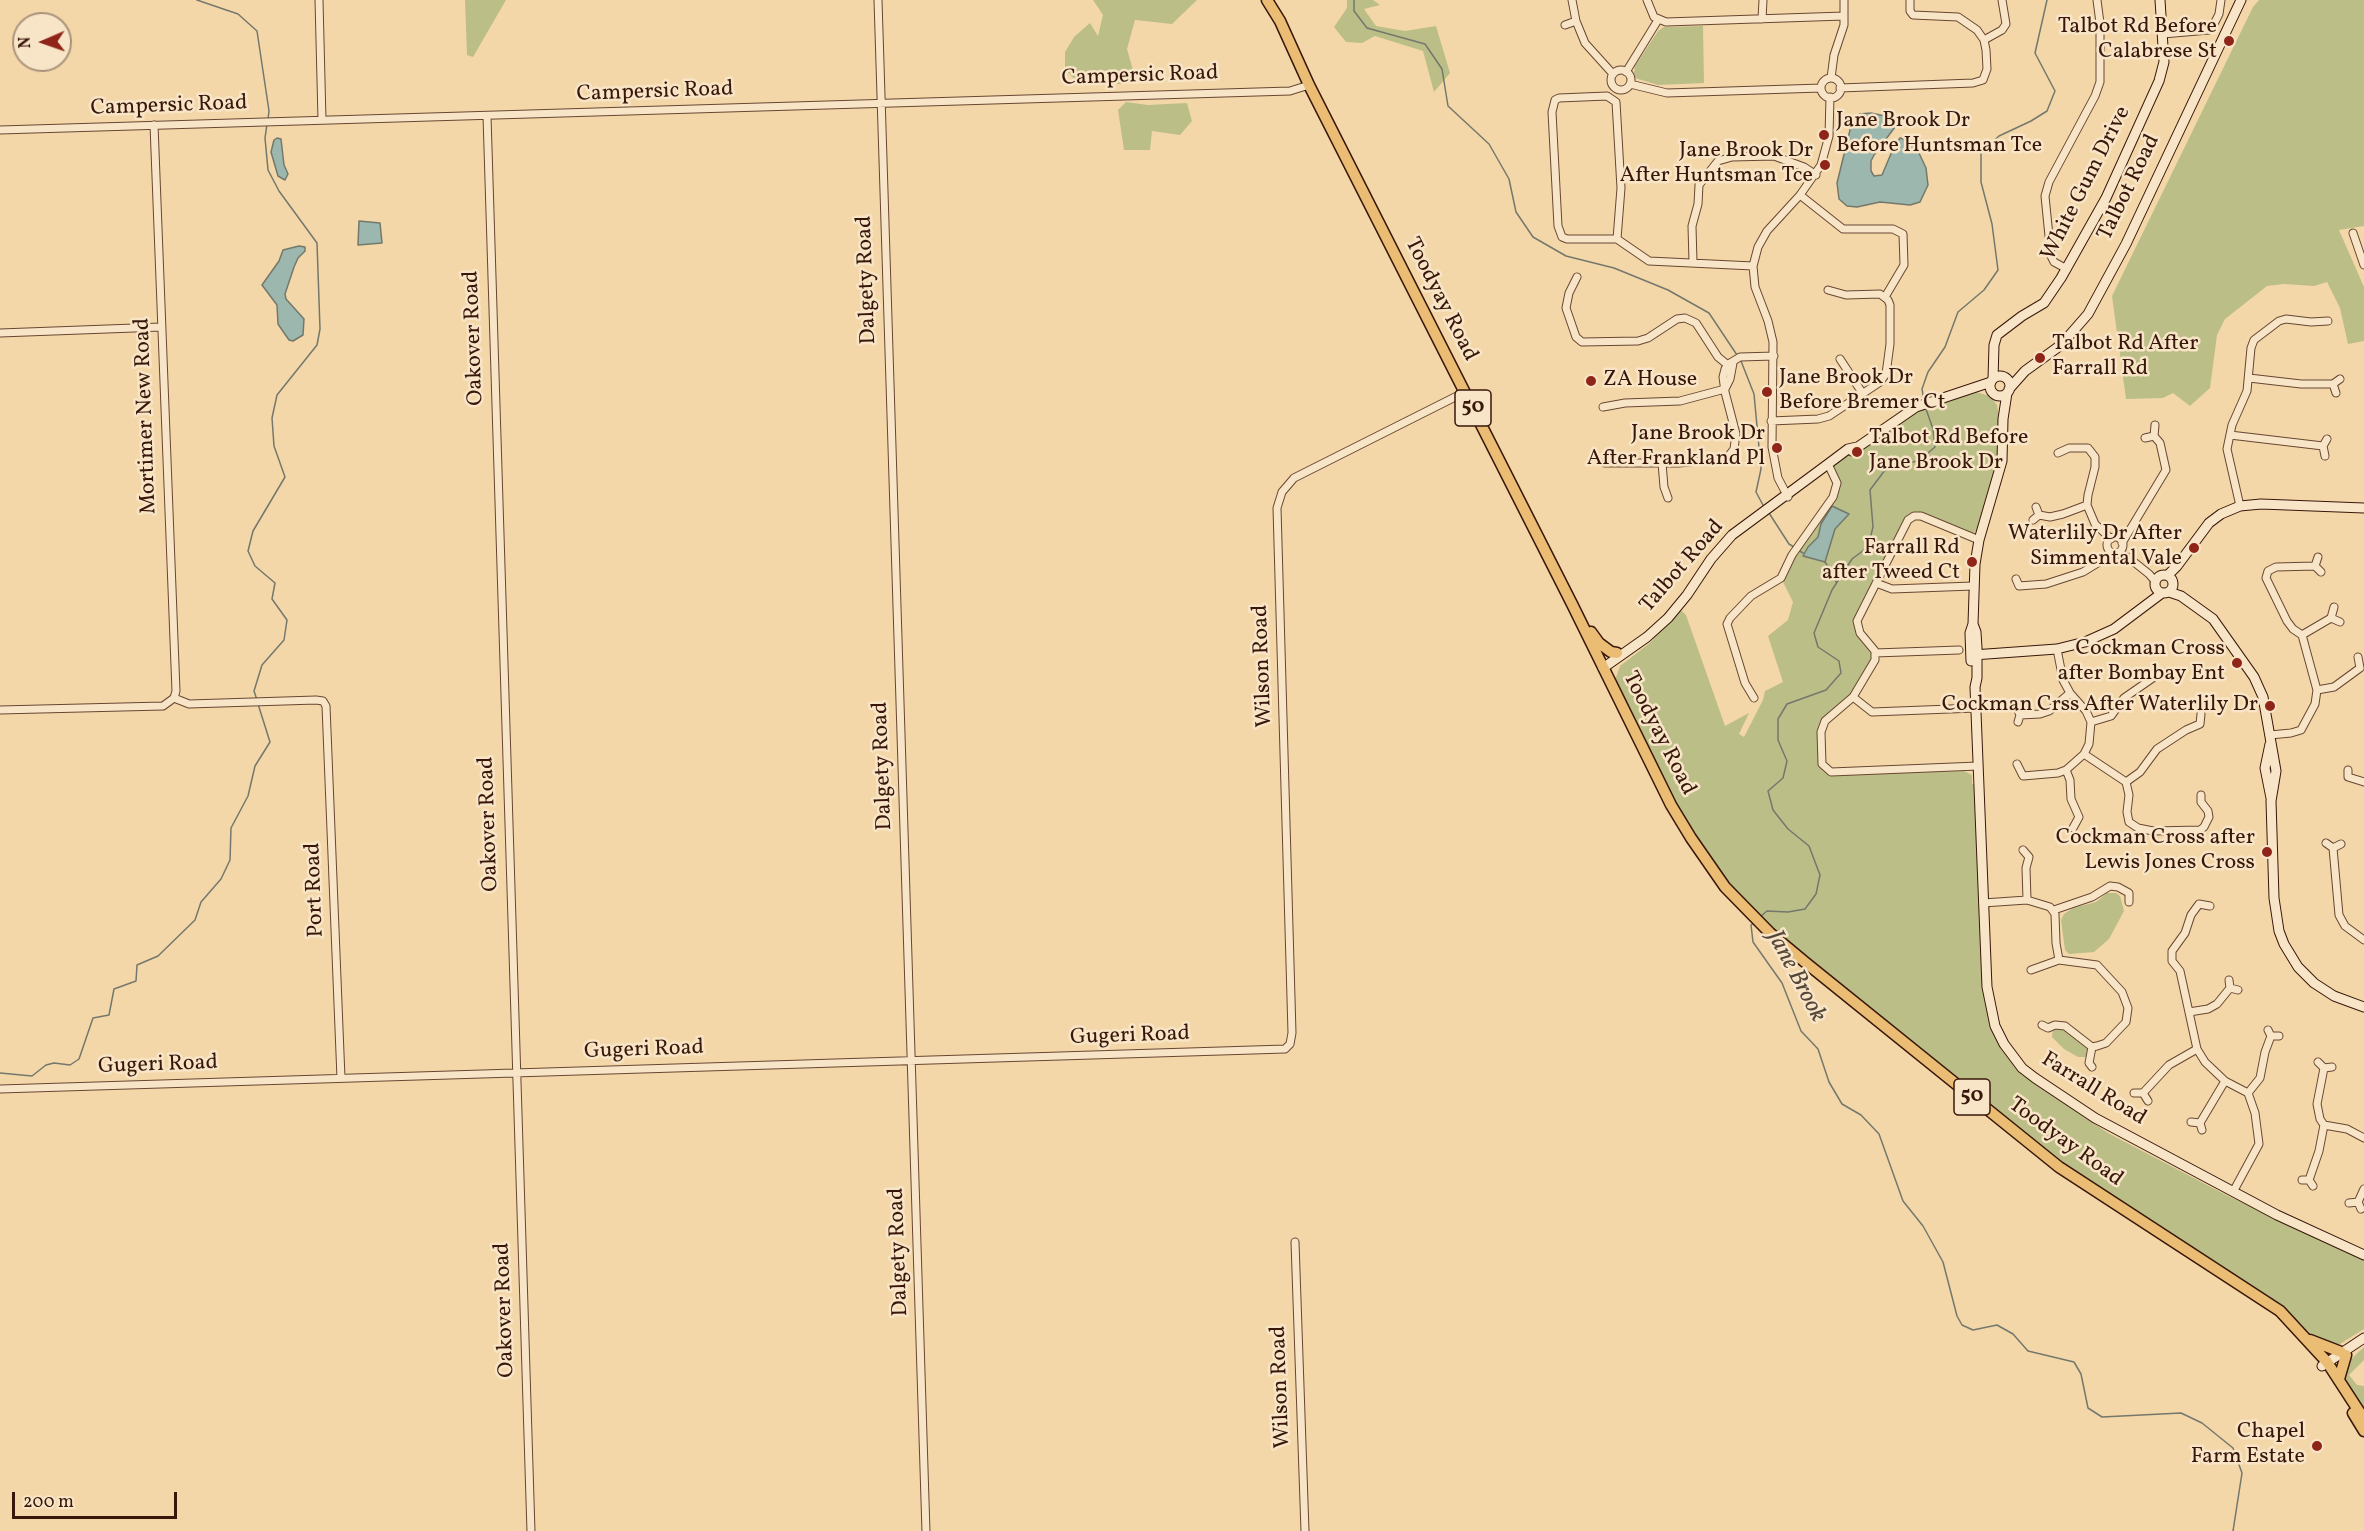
<!DOCTYPE html>
<style>
body{margin:0}
#map{position:relative;width:2364px;height:1531px;overflow:hidden;background:#f4d7a9;font-family:Vollkorn,serif}
canvas{display:block}
.north{position:absolute;left:12px;top:12px;width:60px;height:60px;box-sizing:border-box;background:#f8e5c7;border:2px solid #ab937b;border-radius:50%;rotate:268deg;font-size:16px;font-weight:700;line-height:24px;text-align:center;color:#38170a}
.north::after{content:'';display:block;margin:auto;width:21px;height:27px;background:#8f2418;clip-path:polygon(50% 0,100% 100%,50% 72%,0 100%)}
.scale{position:absolute;left:12px;top:1492px;width:165px;height:27px;box-sizing:border-box;border:3px solid #38170a;border-top:0;padding-left:8px;font-size:18px;line-height:21px;white-space:nowrap;color:#38170a;-webkit-text-stroke:4px #f8e5c7;paint-order:stroke}
</style>
<div id="map">
<canvas width="2364" height="1531"></canvas>
<div class="north">N</div>
<div class="scale">200 m</div>
</div>
<script>
const ctx = document.querySelector('canvas').getContext('2d');
ctx.lineJoin = 'round';
function fillPath(path, color) { ctx.fillStyle = color; ctx.fill(path, 'evenodd'); }
const toPath = rows => new Path2D(rows.map(r => 'M' + r).join(''));
function strokePath(path, color, width, dash) { ctx.strokeStyle = color; ctx.lineWidth = width; ctx.lineCap = dash ? 'butt' : 'round'; ctx.setLineDash(dash || []); ctx.stroke(path); }
function write(font, color, halo, rows, align = 'center') {
  ctx.font = font + ' Vollkorn,serif'; ctx.lineWidth = 5; ctx.setLineDash([]); ctx.textBaseline = 'middle'; ctx.strokeStyle = halo; ctx.fillStyle = color; for (const [text, x, y, turn = 0] of rows) {
    ctx.save(); ctx.translate(x, y); ctx.rotate((+turn || 0) * Math.PI / 180); ctx.textAlign = isNaN(turn) ? turn : align; if (halo) ctx.strokeText(text, 0, 0); ctx.fillText(text, 0, 0); ctx.restore();
  }
}
fillPath(toPath([
 [465,0,506,0,473,57,467,55],
 [1093,0,1197,0,1172,24,1135,20,1127,49,1133,70,1130,81,1121,84,1078,83,1065,69,1065,52,1074,37,1090,23,1098,36,1103,15],
 [1347,0,1373,0,1380,5,1364,9,1376,26,1405,31,1436,26,1450,73,1434,92,1423,51,1375,36,1362,43,1346,42,1334,27,1347,8],
 [2259,0,2364,0,2364,226,2339,230,2364,287,2364,341,2348,344,2340,308,2327,282,2314,286,2284,284,2267,286,2225,319,2217,335,2210,388,2190,406,2173,393,2163,398,2126,399,2112,296,2253,7],
 [1703,26,1704,83,1658,85,1635,78,1634,73,1635,66,1658,31,1664,27],
 [1126,102,1148,105,1187,103,1192,121,1180,135,1152,131,1150,150,1124,150,1118,110],
 [1965,389,1990,396,1997,405,1999,416,2000,444,1994,479,1978,529,1974,533,1968,533,1921,512,1911,513,1906,518,1854,619,1857,633,1873,656,1850,695,1821,721,1818,728,1819,763,1824,772,1836,775,1964,771,1972,775,1972,784,1976,784,1991,1022,2001,1049,2021,1074,2108,1133,2228,1196,2364,1258,2364,1329,2340,1344,2333,1345,2311,1334,2023,1138,1750,914,1691,838,1615,680,1620,666,1651,642,1680,609,1686,615,1725,726,1749,713,1739,734,1744,737,1763,700,1765,691,1783,682,1768,636,1788,620,1793,602,1781,578,1836,492,1830,468,1900,416],
 [2107,893,2116,893,2120,896,2124,911,2109,939,2094,952,2069,954,2065,950,2061,920,2064,914,2073,908,2096,902],
 [2053,1028,2061,1028,2071,1031,2087,1047,2087,1057,2078,1057,2064,1049,2052,1037],
 [2364,1347,2364,1360,2349,1375,2357,1385,2364,1386,2364,1410,2342,1379,2347,1363]
]), '#bcbe87');
const water = toPath([
 [1871,113,1885,116,1895,124,1895,127,1874,155,1871,161,1871,171,1874,176,1882,175,1893,149,1900,138,1904,139,1918,151,1926,168,1928,185,1920,202,1910,205,1880,202,1857,207,1847,206,1839,199,1837,183,1852,122,1859,114,1871,113],
 [277,138,281,139,284,165,288,174,285,180,278,176,271,152,274,140,277,138],
 [359,221,380,223,382,243,358,245,359,221],
 [299,246,305,247,305,251,298,258,294,267,285,294,286,299,304,319,303,335,293,341,289,340,278,324,277,305,262,285,279,261,283,250,299,246],
 [1832,506,1849,514,1835,529,1825,562,1803,556,1808,547,1818,537,1821,524,1832,506]
]);
fillPath(water, '#9cb8ae');
strokePath(water, '#74786c', 1.5);
strokePath(toPath([
 [197,0,238,14,257,31,269,111,268,119],
 [1354,0,1354,11,1367,28,1425,44,1442,69,1448,106,1489,144,1509,179,1516,212,1533,237,1566,256,1614,268,1668,290,1709,313,1737,355],
 [1741,361,1754,394,1761,469,1756,492,1764,507],
 [1924,401,1922,389,1928,372,1945,347,1958,312,1984,290,1998,270,1992,224,1981,182,1981,153,1999,136,2031,121,2047,111,2055,91,2035,53,2047,0],
 [1769,513,1789,544,1794,547],
 [1798,550,1803,553],
 [1825,562,1834,575,1836,582],
 [257,700,254,691,262,665,284,640,287,620,272,599,275,583,255,566,248,551,253,531,285,477,274,446,272,418,277,395,317,345,320,329,317,243,279,191,268,170,265,138,267,124],
 [1760,917,1767,911,1788,912,1805,909,1816,894,1820,875,1809,846,1788,829,1773,810,1768,791,1783,778,1787,761,1778,740,1778,719,1787,704,1826,690,1841,673,1839,661,1818,647,1814,633,1832,590,1852,559,1868,547,1873,527,1870,490,1885,470,1920,460,1935,447,1933,429,1926,409],
 [1754,923,1751,925,1753,942,1782,983,1801,1031,1818,1049,1829,1082,1842,1104,1861,1115,1879,1134,1903,1201,1923,1226,1943,1262,1957,1316,1962,1325,1973,1330,1997,1325,2013,1334,2028,1351,2074,1362,2081,1374,2088,1408,2102,1417,2181,1413,2202,1423,2233,1448,2242,1473,2233,1531],
 [0,1073,32,1076,46,1065,54,1063,70,1065,79,1059,93,1018,109,1015,114,989,136,981,137,965,158,956,195,920,201,902,221,879,230,860,231,828,248,796,255,766,270,742,258,704]
]), '#74786c', 1.5);
const street = toPath([
 [319,0,322,120],
 [878,0,926,1531],
 [1572,0,1576,21,1585,43,1613,74],
 [1647,0,1654,17,1666,22,1844,16],
 [1762,19,1763,0],
 [1565,25,1576,21],
 [2163,34,2209,30,2213,26,2219,14,2221,0],
 [1984,40,2002,30,2006,24,2002,0],
 '1611 80a10 10 0 1 1 20 0a10 10 0 1 1-20 0Z',
 [1626,72,1658,20],
 [1831,78,1834,55,1844,25,1844,0],
 '1821 88a10 10 0 1 1 20 0a10 10 0 1 1-20 0Z',
 [1630,84,1667,93,1821,88],
 [1840,88,1973,83,1983,80,1987,69,1986,50,1984,40,1977,30,1958,17,1913,15,1910,11,1910,0],
 [487,116,531,1531],
 [0,130,1290,91,1309,85],
 [1800,195,1843,229,1893,229,1903,234,1904,265,1885,297],
 [2353,233,2364,265],
 [1617,239,1621,188,1616,102,1607,96,1559,98,1555,100,1552,112,1558,226,1562,237,1567,239,1617,239,1649,261,1753,266],
 [1693,262,1692,226,1698,204,1699,185,1718,161,1732,157,1774,156,1804,167,1816,175],
 [2067,269,2054,262,2051,256,2045,196,2049,182,2095,96,2100,82,2100,23,2097,0],
 [1577,277,1569,293,1566,308,1576,337,1582,342,1638,341,1648,338,1677,319,1685,318,1696,323,1718,357,1729,366],
 [0,333,161,327],
 [1840,359,1863,394],
 [2249,378,2301,384,2333,384],
 [1725,389,1730,379,1733,363],
 [2336,393,2333,384,2340,379],
 [1603,407,1625,403,1680,401,1725,389],
 [1771,421,1818,419,1829,416,1880,382,1886,374,1890,344,1890,305,1888,300,1880,294,1846,295,1828,290],
 [2230,435,2323,446],
 [2154,436,2155,425],
 [2058,453,2069,448,2088,448,2095,457,2095,467,2088,495,2087,505,2095,524,2111,539],
 [2325,456,2323,446,2327,439],
 [1605,463,1679,463,1727,458,1734,449,1736,434,1725,392,1723,377,1725,369,1730,363,1740,357,1774,356],
 [1662,463,1664,487,1668,498],
 [1788,497,1778,478,1772,447,1773,342,1768,321,1755,287,1753,266,1758,247,1767,231,1800,195,1821,165,1829,136,1830,97],
 [2240,506,2227,449,2232,425,2247,391,2251,348,2254,340,2279,321,2286,319,2311,322,2328,321],
 [2039,515,2050,517,2063,514,2087,505],
 [2033,520,2039,515,2036,507],
 '2107 545a8 8 0 1 1 16 0a8 8 0 1 1-16 0Z',
 [2122,543,2166,470,2160,443,2154,436,2145,438],
 [2117,553,2129,558,2149,574,2155,581],
 [2318,557,2315,566,2321,572],
 [2016,579,2019,586,2046,584,2083,572,2114,553],
 [1876,583,1892,589,1973,586],
 [2331,618,2340,622],
 [2302,635,2331,618,2334,607],
 [1875,653,1959,650],
 [2358,657,2360,668],
 [2317,690,2334,687,2360,668],
 [1853,697,1872,712,1976,708],
 [174,698,189,704,316,700,323,701,326,706,341,1078],
 [1754,698,1745,683,1727,624,1730,618,1751,596,1781,578,1792,555,1833,497,1837,483,1828,464],
 [2015,703,2020,715,2018,722],
 [0,710,163,706,174,698,176,691,154,125],
 [2020,715,2040,714,2049,711,2070,693],
 [2091,722,2111,716,2124,698,2160,673,2168,672,2175,675],
 [2270,735,2291,733,2301,730,2315,704,2317,690,2302,635,2293,629,2287,621,2266,578,2268,571,2276,567,2315,566],
 [2084,754,2126,782,2129,795,2127,812,2129,822,2138,828,2153,831,2200,830,2204,827,2209,817,2208,811,2201,802,2201,795],
 [2017,764,2023,776,2058,773,2066,770,2084,754,2089,744,2091,722,2086,711,2070,693,2063,680,2057,649],
 [1978,766,1831,772,1822,764,1821,732,1825,721,1853,697,1875,660,1875,651,1860,633,1857,621,1908,520,1914,516,1921,516,1979,540],
 [2066,770,2070,780,2071,799,2079,817,2073,828],
 [2348,770,2348,777,2364,782],
 [2126,782,2140,772,2157,749,2186,730,2200,724,2201,714],
 [2326,843,2333,848,2341,844],
 [2333,848,2339,915,2345,926,2364,940],
 [2023,850,2029,857,2026,868,2027,900],
 [1983,903,2027,900,2050,907,2055,914,2056,943,2059,960,2097,965,2122,992,2128,1008,2126,1022,2106,1043,2097,1046,2092,1047,2065,1026,2055,1025,2048,1028,2042,1025],
 [2210,906,2199,904,2191,915,2185,933,2172,951,2172,961,2180,971,2197,1049,2205,1062,2225,1081,2248,1093,2255,1113,2259,1144,2233,1192],
 [2054,910,2092,897,2110,886,2118,887,2129,893,2129,902],
 [2031,970,2059,960],
 [2229,980,2230,988,2238,990],
 [2189,1012,2208,1009,2217,1004,2230,988],
 [2268,1030,2271,1036,2279,1036],
 [2318,1062,2324,1068,2332,1067],
 [2092,1067,2089,1063,2092,1047],
 [2324,1068,2317,1104,2320,1119,2324,1125,2347,1129,2364,1138],
 [0,1089,1285,1049,1290,1044,1292,1033,1277,508,1282,492,1294,478,1465,392],
 [2134,1093,2143,1093,2169,1065,2197,1049],
 [2143,1093,2148,1101],
 [2248,1093,2260,1078,2265,1052,2271,1036],
 [2191,1122,2200,1123,2202,1130],
 [2200,1123,2225,1081],
 [2302,1180,2309,1180,2313,1186],
 [2309,1180,2319,1151,2324,1125],
 [2358,1202,2364,1189],
 [2349,1203,2358,1202,2361,1209],
 [1295,1242,1305,1531]
]);
const secondary = toPath([
 '1990 386a10 10 0 1 1 20 0a10 10 0 1 1-20 0Z',
 [1993,379,1994,345,1997,335,2022,316,2044,303,2061,278,2106,198,2159,81,2164,62,2160,0],
 [2009,389,2025,371,2061,345,2088,314,2126,244,2241,0],
 [1852,451,1916,407,1991,382],
 '2155 584a9 9 0 1 1 18 0a9 9 0 1 1-18 0Z',
 [2168,575,2177,566,2209,523,2221,514,2240,506,2261,504,2364,508],
 [2169,592,2181,596,2213,619,2254,677,2263,697,2276,771,2271,801,2274,898,2279,931,2284,944,2298,967,2314,983,2334,996,2364,1007],
 [1973,624,1976,632,1977,648,1977,678,1975,687,1987,987,1995,1026,2004,1044,2022,1068,2035,1078,2095,1118,2277,1215,2364,1255],
 [1973,655,2057,649,2085,642,2114,629,2162,593],
 [1971,661,1970,633,1973,624,1975,564,1979,540,2002,461,2003,419,2007,393],
 [1603,668,1647,637,1668,618,1687,595,1711,559,1732,535,1828,464,1848,449,1857,447],
 [2270,744,2265,768,2271,798],
 [2322,1366,2364,1338]
]);
const primary = toPath([
 [1267,0,1280,21,1309,85,1572,604,1671,805,1691,838,1725,887,1770,933,1806,963,2059,1167,2280,1311,2327,1362,2364,1419],
 [1591,632,1599,643,1611,652,1617,653],
 [2310,1340,2341,1352],
 [2339,1379,2346,1355],
 [2353,1413,2364,1431]
]);
strokePath(street, '#674732', 9);
strokePath(secondary, '#38170a', 11);
strokePath(primary, '#38170a', 13);
strokePath(street, '#f8e5c7', 7);
strokePath(secondary, '#f8e5c7', 9);
strokePath(primary, '#eabc74', 10);
for (const [x, y, r, color] of [
 [2229,41,6,"#8f2418"],
 [1824,135,6,"#8f2418"],
 [1825,165,6,"#8f2418"],
 [2040,358,6,"#8f2418"],
 [1591,381,6,"#8f2418"],
 [1767,392,6,"#8f2418"],
 [1777,448,6,"#8f2418"],
 [1857,452,6,"#8f2418"],
 [2194,548,6,"#8f2418"],
 [1972,562,6,"#8f2418"],
 [2237,663,6,"#8f2418"],
 [2270,706,6,"#8f2418"],
 [2267,852,6,"#8f2418"],
 [2317,1446,6,"#8f2418"]
]) { const dot = new Path2D(); dot.arc(x, y, r, 0, 2 * Math.PI); ctx.fillStyle = color; ctx.fill(dot); strokePath(dot, '#f8e5c7', 2); }
for (const [x, y, w] of [
 [1473,408,36],
 [1972,1097,36]
]) { const box = new Path2D(); box.roundRect(x - w / 2, y - 18, w, 36, 4.5); ctx.fillStyle = '#f8e5c7'; ctx.fill(box); strokePath(box, '#38170a', 1.5); }
write('bold 21px', '#38170a', null, [
 ["50",1473,408],
 ["50",1972,1097]
]);
write('22px', '#38170a', '#f8e5c7', [
 ["Talbot Rd Before",2217,28],
 ["Calabrese St",2217,53],
 ["Jane Brook Dr",1836,122,"left"],
 ["Before Huntsman Tce",1836,147,"left"],
 ["Jane Brook Dr",1813,152],
 ["After Huntsman Tce",1813,177],
 ["Talbot Rd After",2052,345,"left"],
 ["Farrall Rd",2052,370,"left"],
 ["Jane Brook Dr",1779,379,"left"],
 ["Before Bremer Ct",1779,404,"left"],
 ["ZA House",1603,381,"left"],
 ["Jane Brook Dr",1765,435],
 ["After Frankland Pl",1765,460],
 ["Talbot Rd Before",1869,439,"left"],
 ["Jane Brook Dr",1869,464,"left"],
 ["Waterlily Dr After",2182,535],
 ["Simmental Vale",2182,560],
 ["Farrall Rd",1960,549],
 ["after Tweed Ct",1960,574],
 ["Cockman Cross",2225,650],
 ["after Bombay Ent",2225,675],
 ["Cockman Crss After Waterlily Dr",2258,706],
 ["Cockman Cross after",2255,839],
 ["Lewis Jones Cross",2255,864],
 ["Chapel",2305,1433],
 ["Farm Estate",2305,1458]
], 'right');
write('22px', '#38170a', '#f8e5c7', [
 ["Campersic Road",1140,77,-2],
 ["Campersic Road",655,93,-2],
 ["Campersic Road",169,107,-2],
 ["White Gum Drive",2087,184,-63],
 ["Talbot Road",2130,188,-64],
 ["Dalgety Road",868,280,-92],
 ["Toodyay Road",1440,300,63],
 ["Oakover Road",475,338,-92],
 ["Mortimer New Road",147,416,-92],
 ["Talbot Road",1683,567,-49],
 ["Wilson Road",1264,666,-92],
 ["Toodyay Road",1658,734,63],
 ["Dalgety Road",884,766,-92],
 ["Oakover Road",490,824,-92],
 ["Port Road",316,890,-92],
 ["Gugeri Road",1130,1037,-2],
 ["Gugeri Road",644,1051,-2],
 ["Gugeri Road",158,1066,-2],
 ["Farrall Road",2093,1090,32],
 ["Toodyay Road",2065,1143,36],
 ["Dalgety Road",900,1252,-92],
 ["Oakover Road",506,1310,-92],
 ["Wilson Road",1282,1387,-92]
]);
write('italic 24px', '#56473b', '#f8e5c7', [
 ["Jane Brook",1795,977,62]
]);
</script>
